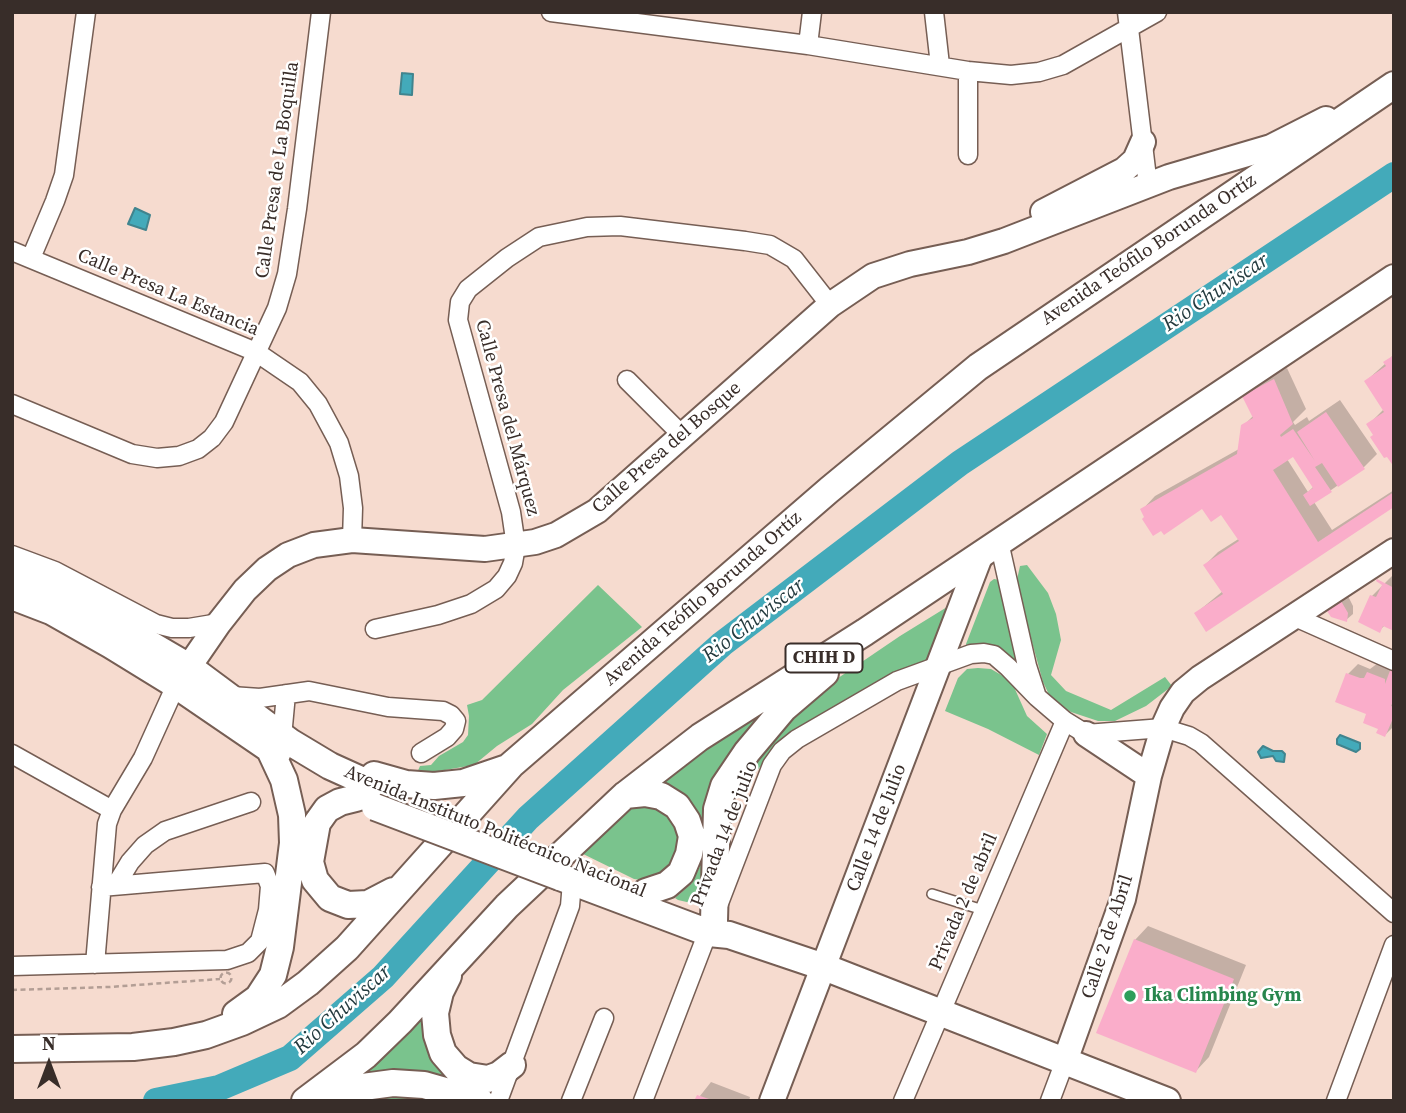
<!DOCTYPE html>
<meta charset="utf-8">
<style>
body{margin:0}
#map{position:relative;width:1406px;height:1113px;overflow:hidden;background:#f6dbcf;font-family:"Source Serif 4",serif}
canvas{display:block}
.frame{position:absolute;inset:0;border:14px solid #382d29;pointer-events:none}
.north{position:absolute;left:14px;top:1029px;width:70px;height:70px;-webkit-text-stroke:5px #fff;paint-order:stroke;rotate:0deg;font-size:19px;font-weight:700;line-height:28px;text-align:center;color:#382d29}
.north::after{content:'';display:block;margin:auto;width:24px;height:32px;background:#382d29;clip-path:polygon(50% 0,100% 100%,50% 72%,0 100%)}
</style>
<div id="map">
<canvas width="1406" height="1113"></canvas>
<div class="frame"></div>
<div class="north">N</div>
</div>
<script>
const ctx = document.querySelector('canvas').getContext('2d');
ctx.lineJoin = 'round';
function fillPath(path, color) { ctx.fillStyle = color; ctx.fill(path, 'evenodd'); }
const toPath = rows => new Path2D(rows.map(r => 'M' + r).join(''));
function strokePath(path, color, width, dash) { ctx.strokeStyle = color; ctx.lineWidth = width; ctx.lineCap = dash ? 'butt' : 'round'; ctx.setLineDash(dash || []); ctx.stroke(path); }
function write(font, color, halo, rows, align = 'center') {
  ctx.font = font + ' "Source Serif 4",serif'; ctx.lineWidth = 5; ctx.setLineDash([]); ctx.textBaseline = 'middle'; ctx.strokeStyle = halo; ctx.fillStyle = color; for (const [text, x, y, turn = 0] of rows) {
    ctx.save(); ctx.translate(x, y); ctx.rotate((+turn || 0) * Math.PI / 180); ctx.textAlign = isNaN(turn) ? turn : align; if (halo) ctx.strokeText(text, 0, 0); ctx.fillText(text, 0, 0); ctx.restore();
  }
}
fillPath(toPath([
 [1027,565,1048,593,1056,614,1061,640,1051,675,1066,691,1111,710,1165,677,1172,686,1146,706,1115,721,1098,721,1071,712,1051,699,1043,682,1016,584,1020,566],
 [994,579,999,580,1018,665,1005,651,991,646,967,650,966,644,990,582],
 [598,585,642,627,563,690,532,724,497,746,474,765,416,775,420,766,431,765,439,756,463,742,468,735,469,716,467,705,482,700],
 [960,599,936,659,769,756,754,774,747,774,773,738,819,691,900,636],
 [978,668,991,669,1003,676,1014,687,1027,716,1047,734,1039,755,988,729,945,711,958,678,967,669],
 [783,696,739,749,704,906,678,900,675,898,692,883,702,862,706,844,702,824,691,805,681,793,664,784,662,778],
 [646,802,671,814,683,841,675,865,649,881,634,879,575,850,615,813],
 [432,1002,450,1077,492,1092,488,1094,356,1079],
 [391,1095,436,1101,358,1101]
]), '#7ac38d');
const water = toPath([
 [402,73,413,74,412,95,400,94,402,73],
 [135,208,150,215,146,230,128,224,135,208],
 [1340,735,1360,743,1360,749,1356,752,1337,744,1337,739,1340,735],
 [1263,746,1273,751,1282,751,1285,754,1284,762,1276,761,1273,756,1261,758,1258,752,1263,746]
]);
fillPath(water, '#43aaba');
strokePath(water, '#40848e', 2);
fillPath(toPath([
 [1394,354,1394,464,1368,425,1384,409,1366,381,1386,363],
 [1287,368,1306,409,1293,422,1295,425,1307,417,1309,421,1340,400,1377,454,1364,467,1314,502,1332,530,1394,490,1394,505,1196,613,1223,591,1205,565,1218,552,1240,538,1222,512,1202,507,1146,517,1142,510,1155,496,1239,449,1243,426,1254,415,1244,396,1257,383],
 [1293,455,1314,486,1308,492,1287,459],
 [1394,574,1394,629,1385,625,1379,631,1372,596],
 [1348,596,1353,606,1353,614,1346,620,1336,605],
 [1378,663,1394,668,1394,726,1385,735,1369,713,1348,674,1358,664,1370,669],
 [1148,926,1246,965,1209,1057,1196,1071,1135,940],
 [711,1082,750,1097,749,1101,696,1101]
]), '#0003');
strokePath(toPath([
 [156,1101,219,1088,290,1058,383,977,528,818,722,644,960,463,1394,175]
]), '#43aaba', 26);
fillPath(toPath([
 [1394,355,1394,467,1387,457,1384,458,1370,437,1373,435,1366,424,1384,412,1364,381,1386,366,1383,362],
 [1274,379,1293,424,1280,435,1281,437,1293,429,1315,461,1297,432,1326,412,1365,469,1338,487,1322,463,1315,467,1332,492,1310,506,1303,495,1313,488,1293,457,1273,470,1318,542,1394,492,1394,507,1206,632,1194,613,1223,594,1203,565,1239,541,1221,515,1211,522,1202,509,1164,535,1161,531,1153,536,1142,519,1144,517,1140,509,1237,454,1241,425,1253,418,1242,396],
 [1377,579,1394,588,1394,631,1383,626,1380,633,1358,622,1370,595,1376,597,1382,585,1376,581],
 [1341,601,1348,613,1347,622,1331,617,1327,611],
 [1391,668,1394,669,1394,699,1391,706,1394,707,1394,716,1385,737,1376,733,1378,729,1363,723,1366,714,1335,702,1346,673,1360,678,1364,678,1367,672,1385,679,1385,684],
 [1134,939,1234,979,1196,1073,1096,1033],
 [697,1095,712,1100,712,1101,694,1101]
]), '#faadca');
const lane = toPath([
 [932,894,983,910]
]);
const street = toPath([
 [551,12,808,45,968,71,1011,75,1039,72,1063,65,1157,12],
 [934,12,940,65],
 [1127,12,1148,186],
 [808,45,812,12],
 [968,71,968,155],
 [12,251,256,352,300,382,318,404,339,443,349,476,353,508,352,540],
 [31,258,55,201,64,175,86,12],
 [627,380,682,435],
 [12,404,132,454,157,458,179,456,198,449,212,438,224,422,277,308,287,274,297,209,321,12],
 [999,542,1027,666,1036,694],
 [12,555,55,571,156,624,172,628,189,628,219,623],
 [1295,617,1394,661],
 [375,629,438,615,471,604,496,589,507,576,513,563,516,546,511,512,458,320,460,302,468,289,507,258,539,237,587,227,620,226,745,241,770,245,794,259,830,305],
 [231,696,260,698,309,691,388,707,443,711,451,715,456,721,454,729,447,737,421,753],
 [282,737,286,694],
 [12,754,112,810],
 [116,885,130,862,145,845,165,831,251,802],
 [95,964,107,824,112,810,143,758,176,685],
 [12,966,227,960,248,953,260,941,268,910,270,886,265,873,101,887],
 [498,1101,570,906,572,882],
 [571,1101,604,1018],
 [643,1101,772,765,782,751,797,739,897,681,971,654,984,653,994,655,1008,667,1037,697,1065,721,1086,734,1163,728,1189,736,1201,743,1394,913],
 [903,1101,1065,721],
 [1050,1101,1065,1061],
 [1336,1101,1394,945]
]);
const secondary = toPath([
 [1043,212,1124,170,1135,160,1143,142],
 [177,684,219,623,245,590,267,569,288,555,314,545,352,540,485,549,535,542,556,535,597,511,830,305,873,276,910,264,968,252,1004,241,1169,177,1271,147,1326,119],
 [1086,734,1149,776],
 [1065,1061,1123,899,1149,776,1163,728,1172,708,1183,692,1200,678,1394,551],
 [772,1101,981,554]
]);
const primary = toPath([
 [12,575,74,600,189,667,290,742,330,766,394,795],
 [12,596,51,611,111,645,176,685,277,754],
 [374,775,406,784,434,786,463,783,507,768],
 [625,795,645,793,661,796,677,806,687,821,692,836,689,854,681,873,667,885,646,892],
 [356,798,340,802,327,809,317,823,310,862,315,880,330,898,348,905,368,904,393,891],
 [560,877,709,933,729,935,824,967,1167,1101],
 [714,921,717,809,724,786,747,752,784,708,825,673],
 [448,976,440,992,435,1013,437,1035,443,1053,456,1068,469,1076,488,1079,499,1075,512,1065],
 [236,1014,258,998,273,975,280,947,293,843,292,815,284,780,270,750],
 [12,1049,133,1047,174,1042,206,1035,242,1022,278,1005,308,983,347,948,511,765,829,490,978,367,1394,85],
 [316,1100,363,1087,393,1083,424,1085,480,1101],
 [305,1101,366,1055,400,1022,507,906,625,795,700,737,865,632,1394,278]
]);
strokePath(lane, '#765e54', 12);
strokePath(street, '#765e54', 21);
strokePath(secondary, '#765e54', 28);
strokePath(primary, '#765e54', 30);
strokePath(toPath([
 '220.5 978a5.5 5.5 0 1 1 11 0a5.5 5.5 0 1 1-11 0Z',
 [12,990,109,987,220,979]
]), '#b39e95', 2.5, [5, 3.5]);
strokePath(lane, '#fff', 9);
strokePath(street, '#fff', 18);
strokePath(secondary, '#fff', 24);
strokePath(primary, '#fff', 26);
const primaryBridge = toPath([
 [375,807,560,877]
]);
strokePath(primaryBridge, '#765e54', 30, []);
strokePath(primaryBridge, '#fff', 26);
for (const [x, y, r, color] of [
 [1130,996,7,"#2e9e5b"]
]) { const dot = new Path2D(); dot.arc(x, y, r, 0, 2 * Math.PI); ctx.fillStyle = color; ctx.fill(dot); strokePath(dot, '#fff', 2.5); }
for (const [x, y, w] of [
 [824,658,77]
]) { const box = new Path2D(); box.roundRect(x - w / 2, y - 14.5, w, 29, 5); ctx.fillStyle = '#fff'; ctx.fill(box); strokePath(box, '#382d29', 2); }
write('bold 18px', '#382d29', null, [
 ["CHIH D",824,658]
]);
write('19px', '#382d29', '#fff', [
 ["Calle Presa de La Boquilla",278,170,-82],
 ["Avenida Teófilo Borunda Ortíz",1149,250,-34],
 ["Calle Presa La Estancia",168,293,23],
 ["Calle Presa del Márquez",507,418,75],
 ["Calle Presa del Bosque",667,448,-41],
 ["Avenida Teófilo Borunda Ortíz",703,599,-41],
 ["Calle 14 de Julio",877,828,-69],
 ["Avenida Instituto Politécnico Nacional",495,832,22],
 ["Privada 14 de julio",725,834,-69],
 ["Privada 2 de abril",964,902,-67],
 ["Calle 2 de Abril",1108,937,-72]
]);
write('bold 19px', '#27864d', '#fff', [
 ["Ika Climbing Gym",1144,996]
], 'left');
write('italic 21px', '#243b3f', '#fff', [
 ["Rio Chuviscar",1216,293,-34],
 ["Rio Chuviscar",754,621,-38],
 ["Rio Chuviscar",343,1010,-42]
]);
</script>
